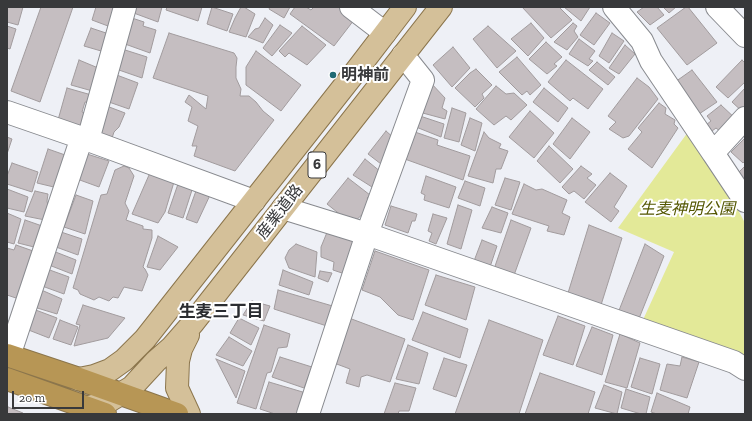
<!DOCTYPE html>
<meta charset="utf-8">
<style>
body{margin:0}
#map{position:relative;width:752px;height:421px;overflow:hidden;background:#eef0f6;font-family:"Zilla Slab",serif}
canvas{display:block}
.frame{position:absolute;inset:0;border:8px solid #38393b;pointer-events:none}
.scale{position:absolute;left:12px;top:391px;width:72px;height:18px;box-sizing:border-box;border:2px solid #38393b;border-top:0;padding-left:5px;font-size:12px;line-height:14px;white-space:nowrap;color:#38393b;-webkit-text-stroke:3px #fff;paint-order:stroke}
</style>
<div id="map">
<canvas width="752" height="421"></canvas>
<div class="frame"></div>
<div class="scale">20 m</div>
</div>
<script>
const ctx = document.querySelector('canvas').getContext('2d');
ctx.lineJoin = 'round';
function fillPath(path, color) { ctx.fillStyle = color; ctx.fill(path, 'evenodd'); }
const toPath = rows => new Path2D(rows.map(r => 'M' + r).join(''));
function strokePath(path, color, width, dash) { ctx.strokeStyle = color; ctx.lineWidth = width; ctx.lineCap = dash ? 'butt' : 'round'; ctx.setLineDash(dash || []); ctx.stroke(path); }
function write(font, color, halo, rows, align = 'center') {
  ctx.font = font + ' "Zilla Slab","Noto Sans JP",serif'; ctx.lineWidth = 4; ctx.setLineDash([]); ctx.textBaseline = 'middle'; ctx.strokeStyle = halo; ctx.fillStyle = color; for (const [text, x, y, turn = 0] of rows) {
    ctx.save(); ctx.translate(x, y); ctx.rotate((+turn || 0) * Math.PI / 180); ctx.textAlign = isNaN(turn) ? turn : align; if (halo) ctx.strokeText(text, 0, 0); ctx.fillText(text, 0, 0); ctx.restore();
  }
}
fillPath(toPath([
 [688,132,721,178,745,223,745,362,642,322,674,252,618,228]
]), '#e3e998');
const building = toPath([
 [7,7,23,7,18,25,7,22,7,7],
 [41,7,73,7,40,102,11,91,41,7],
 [96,7,120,7,116,29,92,20,96,7],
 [131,7,162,7,158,22,131,12,131,7],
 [167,7,202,7,198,21,166,10,167,7],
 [212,7,233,14,227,31,207,24,212,7],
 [241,7,244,7,255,14,246,37,229,32,235,18,241,7],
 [270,7,290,7,284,18,269,9,270,7],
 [295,7,306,7,311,10,314,7,339,7,354,20,334,46,290,14,295,7],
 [522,7,559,7,572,20,551,38,522,7],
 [564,7,590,7,581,21,564,7],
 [644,7,657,7,664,15,650,25,637,12,644,7],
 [663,7,676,7,669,13,663,7],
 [686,7,688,7,717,43,687,65,657,28,686,7],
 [596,13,610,23,594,45,580,35,596,13],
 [132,18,144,22,143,26,156,30,150,53,125,44,132,18],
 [265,18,273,25,263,43,248,37,255,29,259,28,265,18],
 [531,23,544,38,528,56,511,39,531,23],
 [573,23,577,26,574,31,578,37,567,50,554,42,573,23],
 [280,25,292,33,272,56,263,48,280,25],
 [7,26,16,29,10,49,7,48,7,26],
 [302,26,326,45,307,65,289,53,285,57,279,51,302,26],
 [488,26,516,51,497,68,473,39,488,26],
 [91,28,112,35,108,53,84,46,91,28],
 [169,33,234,53,237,58,236,67,236,78,241,89,240,96,249,96,256,102,263,111,274,120,235,171,194,156,197,146,192,146,198,126,188,121,192,107,185,102,189,95,206,109,208,96,153,78,169,33],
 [612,33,624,41,609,63,599,56,612,33],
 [579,39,595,51,589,59,593,61,588,66,569,54,579,39],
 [546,42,562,57,554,64,557,66,547,74,529,59,546,42],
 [625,45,635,54,619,74,609,68,625,45],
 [453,47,470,68,452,87,433,65,453,47],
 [122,49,147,57,142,78,116,69,122,49],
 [256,51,301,85,281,111,246,85,246,67,256,51],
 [517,57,541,85,530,95,527,91,522,95,499,72,517,57],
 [79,60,103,70,96,92,71,85,79,60],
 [566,60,603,89,588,109,573,98,570,101,548,82,566,60],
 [742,60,745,63,745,82,728,98,716,87,742,60],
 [597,62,615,77,608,85,589,70,597,62],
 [476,69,492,85,482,94,484,98,475,107,455,88,470,73,476,69],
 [692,70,717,102,699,114,675,82,692,70],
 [114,74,138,83,129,109,106,101,114,74],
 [637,78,649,87,658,99,629,136,623,138,609,129,616,122,608,116,637,78],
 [430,82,445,98,442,108,447,111,445,119,419,112,430,82],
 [496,86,506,94,514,93,527,105,511,120,506,116,494,125,476,109,496,86],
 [67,88,95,96,93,103,85,102,82,112,89,115,84,128,58,120,67,88],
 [544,88,568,108,558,122,533,102,544,88],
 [745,88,745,114,732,102,745,88],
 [659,103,666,108,665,114,675,120,674,124,678,128,652,168,628,149,642,132,638,128,659,103],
 [104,105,125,113,119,127,114,132,112,138,95,134,104,105],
 [721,105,737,120,721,132,716,128,712,131,706,125,711,121,707,116,721,105],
 [452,108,466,113,459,142,444,138,452,108],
 [530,111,554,133,534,158,509,137,530,111],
 [420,116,444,124,441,137,416,127,420,116],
 [470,118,482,123,475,151,461,145,470,118],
 [572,118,590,132,570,159,553,144,572,118],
 [386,131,395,139,381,164,368,154,386,131],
 [412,131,438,140,437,145,470,156,463,180,402,158,412,131],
 [484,132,489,138,501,144,499,148,508,151,501,169,496,169,493,183,468,176,484,132],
 [7,137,12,139,7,154,7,137],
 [745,138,745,161,743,163,731,152,745,138],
 [549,146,573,169,560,183,537,161,549,146],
 [48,149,68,156,58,188,37,183,48,149],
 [87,154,109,161,99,187,77,179,87,154],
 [365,159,381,172,372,187,353,175,365,159],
 [12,163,38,172,32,192,7,184,7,176,12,163],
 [124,166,129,168,134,176,125,203,129,211,126,220,143,226,143,229,152,230,152,238,143,267,145,269,148,275,142,291,124,287,118,298,113,297,109,301,99,297,94,300,80,294,78,290,73,288,101,195,107,194,115,170,124,166],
 [581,166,592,174,587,178,596,185,584,199,574,191,569,194,562,187,581,166],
 [745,166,745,180,738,173,745,166],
 [152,173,174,182,165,212,158,223,132,214,149,175,152,173],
 [610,173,627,186,614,207,619,211,611,222,585,202,610,173],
 [426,176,456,187,449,208,424,200,425,195,421,193,426,176],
 [348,178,370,195,367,198,370,202,367,210,352,224,327,204,348,178],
 [505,178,520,182,511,210,495,205,505,178],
 [465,181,485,188,480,206,458,198,465,181],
 [178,184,192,190,183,218,168,213,178,184],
 [524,184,536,190,542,189,567,200,562,213,570,217,564,235,547,231,549,226,512,214,524,184],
 [197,188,211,193,197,223,186,219,197,188],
 [7,189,28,197,24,212,7,208,7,189],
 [35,191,48,194,47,201,48,206,45,220,25,216,35,191],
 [76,195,93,201,85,234,64,227,76,195],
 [458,205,472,210,461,249,447,244,458,205],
 [391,206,417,214,415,221,412,221,408,233,385,225,391,206],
 [492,207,508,213,501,233,482,228,492,207],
 [7,213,21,219,14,244,7,242,7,213],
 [433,214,447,218,436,244,429,241,432,233,428,231,433,214],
 [25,220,45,227,38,248,18,243,25,220],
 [511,220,531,228,513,278,493,272,511,220],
 [589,225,622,238,601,305,568,293,589,225],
 [328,230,360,241,348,275,333,270,334,262,321,257,321,247,328,230],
 [61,232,82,239,78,255,56,247,61,232],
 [158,236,178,247,160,270,147,267,158,236],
 [482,240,497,246,490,267,474,261,482,240],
 [296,244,317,252,315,277,289,268,285,258,289,250,296,244],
 [645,244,664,256,638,321,618,313,645,244],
 [16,245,36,252,22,300,7,295,7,248,14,250,16,245],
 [53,251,76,260,72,274,49,265,53,251],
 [375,251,429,270,413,320,398,315,380,297,362,290,375,251],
 [47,269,69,277,64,294,42,286,47,269],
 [283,270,313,282,309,295,279,285,283,270],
 [320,271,332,273,328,282,318,278,320,271],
 [436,275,475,287,466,320,425,305,436,275],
 [39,289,62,299,57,314,34,307,39,289],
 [278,290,336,307,330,327,274,309,278,290],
 [252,301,270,306,264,321,243,315,252,301],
 [83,305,125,318,108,338,74,346,80,325,76,324,83,305],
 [33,309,57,318,49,338,26,329,33,309],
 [423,312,468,329,460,358,412,340,423,312],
 [558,316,585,326,573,365,543,355,558,316],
 [239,318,259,328,251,345,230,333,239,318],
 [349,318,405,339,390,382,367,375,361,377,359,387,346,383,350,369,334,363,349,318],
 [60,320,78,327,71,345,53,339,60,320],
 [489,320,543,340,519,414,455,414,489,320],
 [264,325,290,334,287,347,278,348,271,372,267,373,256,409,237,403,264,325],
 [592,327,613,335,602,375,576,366,592,327],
 [620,334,640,343,627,388,605,382,620,334],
 [229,337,252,351,243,366,216,355,229,337],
 [408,345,428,353,419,384,396,379,408,345],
 [280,357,312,367,304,388,272,377,280,357],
 [682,357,699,362,687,398,660,390,667,364,680,366,682,357],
 [444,358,467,365,456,397,433,389,444,358],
 [640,358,660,364,652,394,631,387,640,358],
 [216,359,245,371,236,398,216,359],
 [540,373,595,392,588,414,525,414,540,373],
 [269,382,306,393,299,414,275,414,260,409,269,382],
 [395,383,416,388,409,411,399,411,398,414,384,414,395,383],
 [604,385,622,392,617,414,595,408,604,385],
 [626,389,650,397,646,414,641,414,621,408,626,389],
 [657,393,690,407,688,414,657,414,651,412,657,393],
 [8,407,23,413,23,414,7,414,8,407]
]);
fillPath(building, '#c5bec1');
strokePath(building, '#a19b9d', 1);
const minor = toPath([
 [351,7,385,33],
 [614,7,642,41,651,61,713,153],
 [717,7,745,36],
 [7,112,88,140,254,201],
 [745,118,713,153,745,201],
 [88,140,125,7],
 [283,208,367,234,734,362,745,369],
 [9,356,82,137],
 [308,414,367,234,423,80,403,55]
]);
const major = toPath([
 [188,335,181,349,178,361,177,388,189,414],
 [79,379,94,376,110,370,124,360,145,339,356,71,405,7],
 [86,408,109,401,132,387,156,361,172,347,193,323,441,7]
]);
const highway = toPath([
 [7,355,79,379,177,414],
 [7,379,105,414]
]);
strokePath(minor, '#888a8f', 24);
strokePath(major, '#8b754c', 24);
strokePath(highway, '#8b754c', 24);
strokePath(minor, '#fff', 22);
strokePath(major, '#d4c099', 22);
strokePath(highway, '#b79655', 22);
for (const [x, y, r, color] of [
 [333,75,4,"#216b74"]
]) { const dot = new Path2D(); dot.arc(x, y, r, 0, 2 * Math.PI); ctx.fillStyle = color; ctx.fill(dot); strokePath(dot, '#fff', 1.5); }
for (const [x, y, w] of [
 [317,165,18]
]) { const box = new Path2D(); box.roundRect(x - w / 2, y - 13, w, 26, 3); ctx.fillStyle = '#fff'; ctx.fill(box); strokePath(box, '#38393b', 1); }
write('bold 15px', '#38393b', null, [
 ["6",317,165]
]);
write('bold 16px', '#38393b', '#fff', [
 ["明神前",341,75]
], 'left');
write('italic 16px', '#545702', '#fff', [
 ["生麦神明公園",687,209]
]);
write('16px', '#38393b', '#fff', [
 ["産業道路",280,212,-52]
]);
write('bold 17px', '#2b2d31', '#fff', [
 ["生麦三丁目",221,312]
]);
</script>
